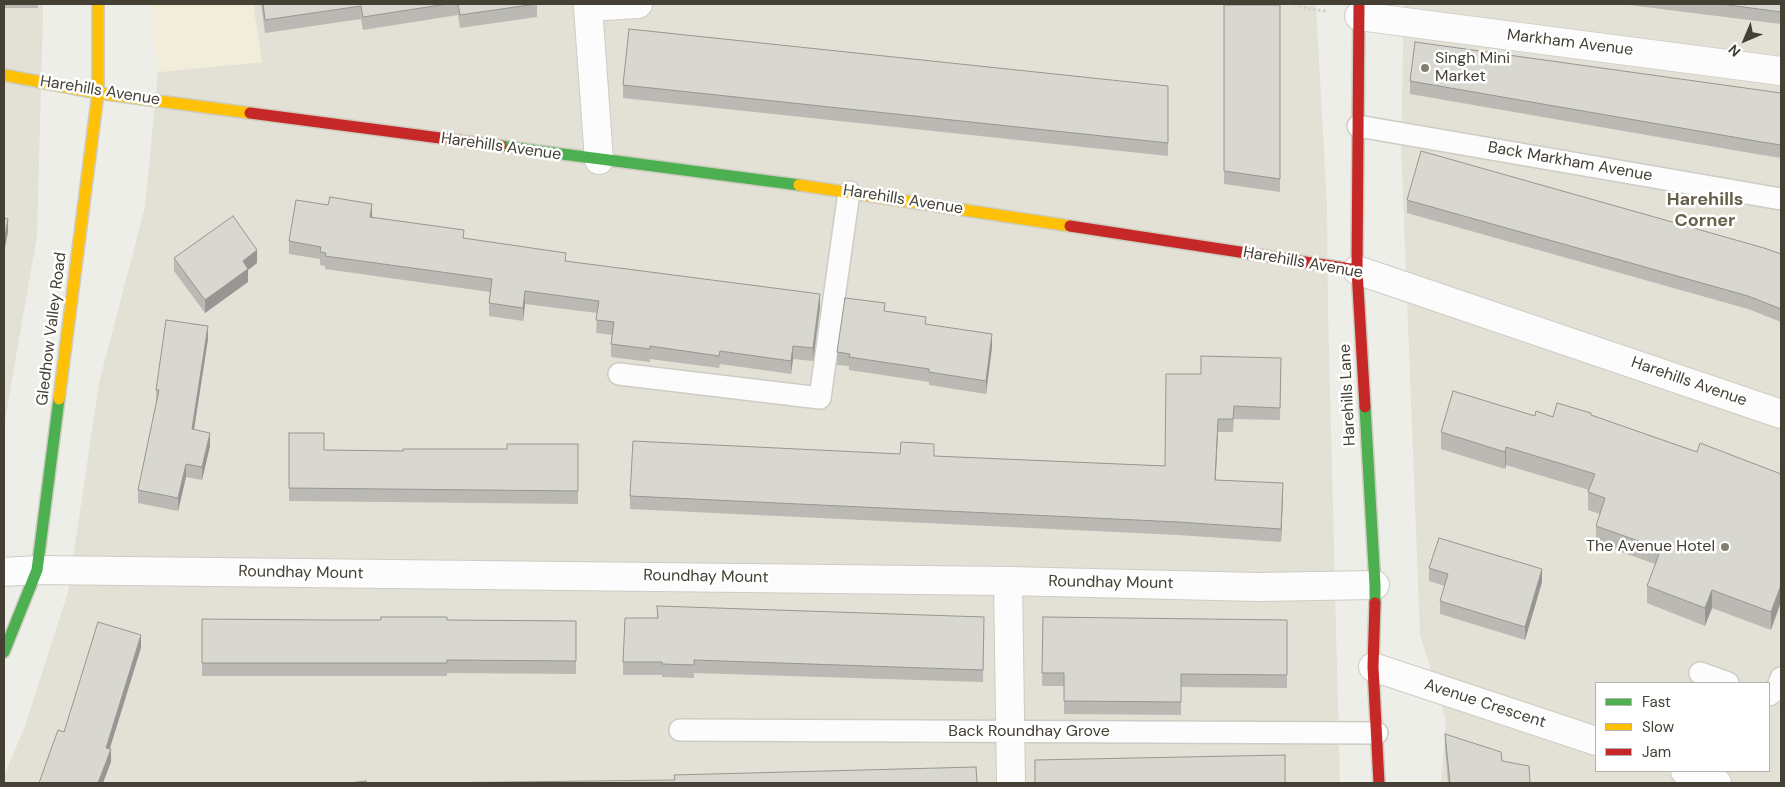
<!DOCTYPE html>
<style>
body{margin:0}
#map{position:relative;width:1785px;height:787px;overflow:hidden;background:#eeeee8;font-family:"DM Sans",sans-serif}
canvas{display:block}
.frame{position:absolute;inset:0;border:5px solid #444034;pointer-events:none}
.legend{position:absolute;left:1595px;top:682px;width:175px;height:90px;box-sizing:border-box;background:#fff;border:1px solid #b4b3ae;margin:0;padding:6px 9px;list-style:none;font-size:15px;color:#444034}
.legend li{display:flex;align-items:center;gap:10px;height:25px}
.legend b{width:25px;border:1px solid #b4b3ae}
.north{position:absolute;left:1720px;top:15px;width:50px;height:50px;-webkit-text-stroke:4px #fff;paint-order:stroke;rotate:225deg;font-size:14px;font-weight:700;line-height:20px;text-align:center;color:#444034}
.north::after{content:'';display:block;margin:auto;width:18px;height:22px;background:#444034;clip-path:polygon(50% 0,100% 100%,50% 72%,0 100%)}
</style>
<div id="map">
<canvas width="1785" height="787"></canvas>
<div class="frame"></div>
<ul class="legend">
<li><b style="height:6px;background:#4caf50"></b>Fast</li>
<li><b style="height:6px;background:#ffc107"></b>Slow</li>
<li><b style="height:6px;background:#c62828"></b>Jam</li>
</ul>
<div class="north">N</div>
</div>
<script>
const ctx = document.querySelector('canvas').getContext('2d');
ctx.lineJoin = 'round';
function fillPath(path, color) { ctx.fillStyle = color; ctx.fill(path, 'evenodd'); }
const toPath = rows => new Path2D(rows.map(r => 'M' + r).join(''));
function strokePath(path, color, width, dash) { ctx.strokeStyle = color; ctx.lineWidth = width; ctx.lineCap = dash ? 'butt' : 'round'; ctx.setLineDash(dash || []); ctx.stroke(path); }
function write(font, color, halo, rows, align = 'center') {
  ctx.font = font + ' "DM Sans",sans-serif'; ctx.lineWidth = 5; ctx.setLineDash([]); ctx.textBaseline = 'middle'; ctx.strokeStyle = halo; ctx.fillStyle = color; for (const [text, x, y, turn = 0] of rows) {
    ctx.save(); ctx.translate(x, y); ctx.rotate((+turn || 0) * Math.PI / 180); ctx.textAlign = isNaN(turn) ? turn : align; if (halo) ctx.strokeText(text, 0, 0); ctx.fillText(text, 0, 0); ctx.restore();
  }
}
fillPath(toPath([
 [4,4,43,4,43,16,37,236,4,426],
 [253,4,1316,4,1327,206,1328,312,1340,783,4,783,4,776,25,726,68,592,99,383,145,207,158,72,262,62],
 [1404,4,1781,4,1781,783,1441,783,1446,720,1420,634,1401,145],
 [1596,683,1769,683,1769,771,1596,771]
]), '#e3e1d5');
fillPath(toPath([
 [150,4,253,4,262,62,158,72]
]), '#f2ecda');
const lane = toPath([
 [1358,126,1781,199],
 [619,374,820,398,849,192],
 [1700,673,1728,683],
 [1769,695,1777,689,1781,678],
 [680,730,1377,733]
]);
const street = toPath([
 [1359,16,1781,71],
 [599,160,588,7,638,4],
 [1357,270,1781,414],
 [4,572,37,570,1008,581,1258,587,1375,585],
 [1008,581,1011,783],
 [1373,667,1596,741],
 [1685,771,1717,783]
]);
const fast = toPath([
 [501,146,799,185],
 [1365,407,1375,585,1375,603],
 [4,652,37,570,59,399]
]);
const slow = toPath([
 [4,75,98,93,250,113],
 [799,185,1070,226],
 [59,399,98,93,98,4]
]);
const jam = toPath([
 [1359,4,1357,270,1365,407],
 [250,113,501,146],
 [1070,226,1357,270],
 [1375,603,1373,667,1379,783]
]);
strokePath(lane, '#cdccc5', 24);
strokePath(street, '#cdccc5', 30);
strokePath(fast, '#ceccbf', 14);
strokePath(slow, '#ceccbf', 14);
strokePath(jam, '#ceccbf', 14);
strokePath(toPath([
 [1294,4,1309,9,1326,11]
]), '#d0cec9', 3, [2.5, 2.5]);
strokePath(lane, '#fcfcfc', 21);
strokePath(street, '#fcfcfc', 28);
strokePath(fast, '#4caf50', 11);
strokePath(slow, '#ffc107', 11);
strokePath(jam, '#c62828', 11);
fillPath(toPath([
 [4,4,38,4,38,8,4,8],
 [261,4,537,4,537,17,460,28,458,15,363,30,361,19,265,33],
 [1621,4,1781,4,1781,24],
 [1224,5,1280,5,1280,192,1224,184],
 [1410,81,1781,93,1781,158,1762,155,1410,94],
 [623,85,1168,86,1168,156,623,98],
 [1407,200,1781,254,1781,322,1748,309,1407,213],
 [328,205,372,217,566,261,820,307,813,361,793,359,791,374,720,364,719,368,650,359,650,362,611,357,611,344,612,335,596,333,597,313,525,304,523,321,489,316,489,303,490,292,325,269,325,266,320,265,320,259,289,254,289,241],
 [174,258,257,263,248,270,248,282,205,313,174,271],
 [885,311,926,324,992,347,986,394,929,385,929,382,849,370,849,366,837,365,837,352],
 [208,339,194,430,210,446,202,480,186,477,178,511,138,503,138,490,156,403,156,390],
 [1281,358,1280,420,1234,419,1233,432,1218,432,1215,480,1283,496,1281,542,1178,535,630,509,630,496,934,456,1165,466,1201,374],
 [1591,415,1697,452,1781,474,1771,630,1712,608,1705,626,1647,603,1647,586,1655,564,1596,543,1596,526,1600,514,1588,510,1588,492,1589,490,1506,465,1505,469,1441,449,1441,432,1535,416,1553,417],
 [289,433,324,450,403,451,507,449,578,444,578,504,289,501],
 [1429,568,1542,582,1525,640,1440,614,1440,601,1445,586,1429,581],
 [657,606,984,630,983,682,694,673,694,678,662,677,662,675,623,675,623,662,657,618],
 [1043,617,1287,620,1287,688,1181,687,1181,715,1064,714,1064,686,1042,686],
 [202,619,326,620,447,620,576,621,576,674,447,673,447,676,202,676],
 [1445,734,1502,761,1530,783,1448,783,1445,747]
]), '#bab9b3');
fillPath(toPath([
 [372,204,372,217,370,217],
 [8,219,8,232,4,253,4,241],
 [257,250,257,263,248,270,248,282,205,313,205,300,243,261],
 [525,291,525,304,523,321,523,308],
 [820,294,820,307,813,361,813,348],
 [208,326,208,339,192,442,192,429],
 [992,334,992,347,986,394,986,381],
 [793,346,793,359,791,374,791,361],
 [1218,419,1218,432,1215,493,1215,480],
 [210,433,210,446,202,480,202,467],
 [1506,447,1506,465,1505,469,1505,452],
 [186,464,186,477,178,511,178,498],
 [1283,483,1283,496,1281,542,1281,529],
 [1542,569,1542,582,1525,640,1525,627],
 [1781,585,1781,602,1771,630,1771,612],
 [1712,590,1712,608,1705,626,1705,608],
 [141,635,141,648,106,761,106,748],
 [111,749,111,762,103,783,98,783]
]), '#979692');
const building = toPath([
 [263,4,447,4,363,17,361,6,265,20,263,4],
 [458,4,536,4,460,15,458,4],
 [1721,4,1781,4,1781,12,1721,4],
 [1224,5,1280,5,1280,179,1224,171,1224,5],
 [629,29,1168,86,1168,143,623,85,629,29],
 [1415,42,1781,93,1781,145,1762,142,1410,81,1415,42],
 [1421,151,1764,248,1781,254,1781,309,1748,296,1407,200,1421,151],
 [330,197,372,204,370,217,464,230,463,238,566,253,565,261,820,294,813,348,793,346,791,361,720,351,719,356,650,346,650,349,611,344,614,322,596,320,599,301,525,291,523,308,489,303,492,279,325,256,326,253,320,252,321,247,289,241,296,200,328,205,330,197],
 [233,216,257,250,243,261,248,269,205,300,174,258,233,216],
 [4,218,8,219,4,241,4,218],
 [845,298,885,303,884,311,926,317,925,324,992,334,986,381,929,372,929,369,849,357,850,354,837,352,845,298],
 [166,320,208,326,192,429,210,433,202,467,186,464,178,498,138,490,159,390,156,390,166,320],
 [1201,356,1281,358,1280,408,1234,406,1233,419,1218,419,1215,480,1283,483,1281,529,1178,522,630,496,633,441,900,454,901,442,934,444,934,456,1165,466,1166,374,1201,374,1201,356],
 [1453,391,1535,416,1536,411,1553,417,1557,403,1591,413,1591,415,1697,452,1700,443,1781,474,1781,585,1771,612,1712,590,1705,608,1647,586,1661,549,1596,526,1605,498,1588,492,1595,474,1506,447,1505,452,1441,432,1453,391],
 [289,433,324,433,324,450,403,451,403,449,507,449,507,444,578,444,578,491,289,488,289,433],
 [1439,538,1542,569,1525,627,1440,601,1448,574,1429,568,1439,538],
 [657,606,984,617,983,670,694,660,694,665,662,664,662,662,623,662,625,618,658,618,657,606],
 [381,617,447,617,447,620,576,621,576,661,447,660,447,663,202,663,202,619,326,620,381,620,381,617],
 [1043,617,1287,620,1287,675,1181,674,1181,702,1064,701,1064,673,1042,673,1043,617],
 [98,622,141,635,106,748,111,749,98,783,39,783,58,730,64,732,98,622],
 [1445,734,1501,752,1502,761,1529,766,1530,783,1450,783,1445,734],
 [1285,755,1285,783,1035,783,1035,760,1285,755],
 [976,767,977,783,425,783,675,780,674,775,976,767],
 [366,781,366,783,349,783,366,781]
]);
fillPath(building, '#d8d7d0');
strokePath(building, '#979692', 1);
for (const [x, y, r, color] of [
 [1425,68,5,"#807d73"],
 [1725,547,5,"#807d73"]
]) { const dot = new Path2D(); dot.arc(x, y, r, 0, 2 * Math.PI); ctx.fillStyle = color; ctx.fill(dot); strokePath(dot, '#fff', 2); }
write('16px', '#444034', '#fff', [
 ["Markham Avenue",1570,43,7],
 ["Harehills Avenue",100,91,9],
 ["Harehills Avenue",501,147,8],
 ["Back Markham Avenue",1570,162,10],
 ["Harehills Avenue",903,200,9],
 ["Harehills Avenue",1303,263,10],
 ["Gledhow Valley Road",52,329,-83],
 ["Harehills Avenue",1689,382,19],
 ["Harehills Lane",1348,395,-93],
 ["Roundhay Mount",301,573,1],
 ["Roundhay Mount",706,577,1],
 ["Roundhay Mount",1111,583,1],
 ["Avenue Crescent",1485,704,18],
 ["Back Roundhay Grove",1029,732]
]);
write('16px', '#444034', '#fff', [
 ["Singh Mini",1435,59],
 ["Market",1435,77],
 ["The Avenue Hotel",1715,547,"right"]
], 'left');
write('bold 18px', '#67604b', '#fff', [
 ["Harehills",1705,200],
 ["Corner",1705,221]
]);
</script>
